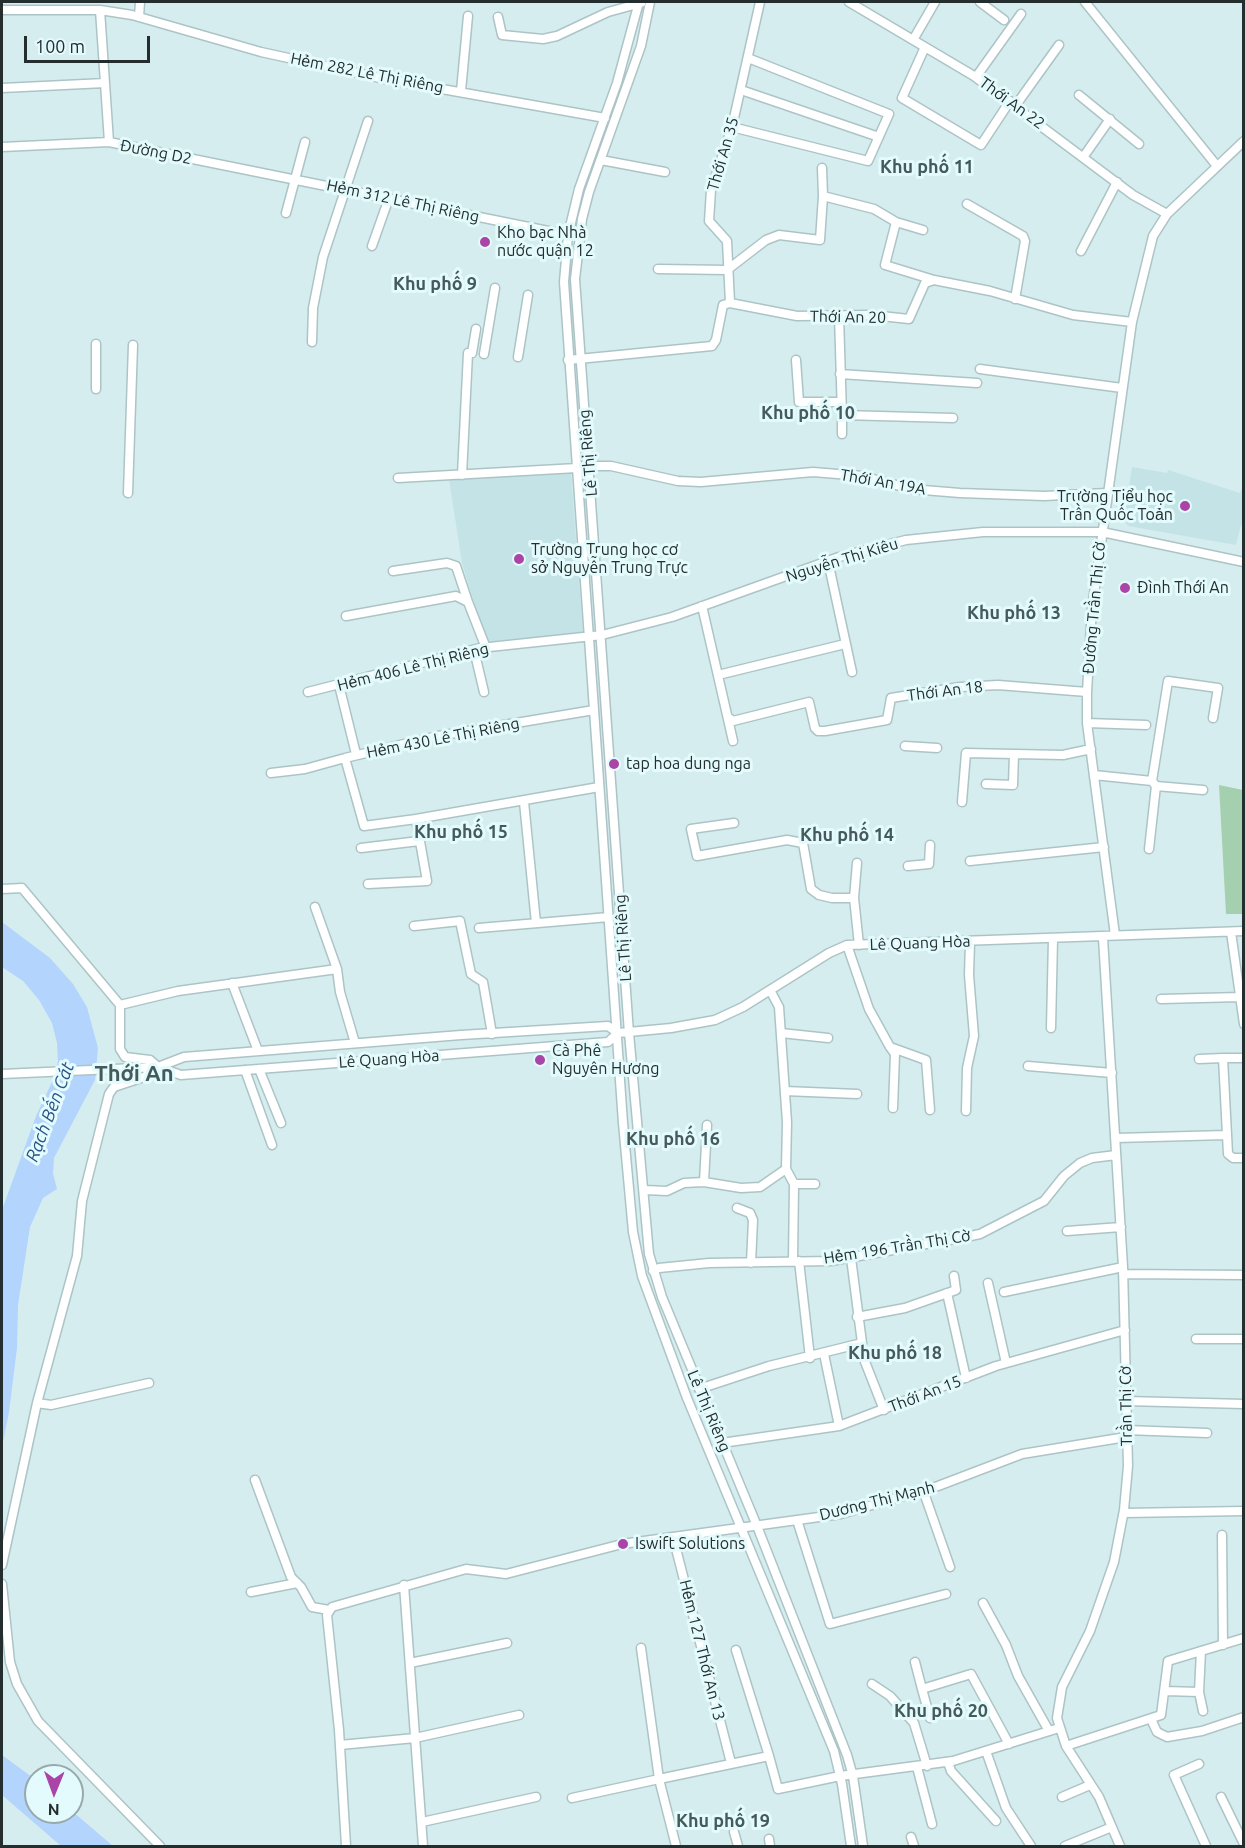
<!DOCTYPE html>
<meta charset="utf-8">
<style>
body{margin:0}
#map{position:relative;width:1245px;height:1848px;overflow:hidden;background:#d6edef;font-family:Ubuntu,sans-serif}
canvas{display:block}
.frame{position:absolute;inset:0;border:3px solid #252e2f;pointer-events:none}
.north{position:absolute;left:24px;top:1764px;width:60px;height:60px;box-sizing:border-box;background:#e3fbfd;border:2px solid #97a9ab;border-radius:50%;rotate:181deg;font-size:16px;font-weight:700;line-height:24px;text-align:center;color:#252e2f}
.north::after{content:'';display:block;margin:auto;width:21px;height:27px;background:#ab44a7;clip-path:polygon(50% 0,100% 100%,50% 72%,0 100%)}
.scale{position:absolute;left:24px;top:36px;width:126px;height:27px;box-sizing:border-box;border:3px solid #252e2f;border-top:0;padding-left:8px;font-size:18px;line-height:21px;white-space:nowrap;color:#252e2f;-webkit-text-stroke:4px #e3fbfd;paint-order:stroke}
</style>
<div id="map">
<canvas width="1245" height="1848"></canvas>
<div class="frame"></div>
<div class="north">N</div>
<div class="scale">100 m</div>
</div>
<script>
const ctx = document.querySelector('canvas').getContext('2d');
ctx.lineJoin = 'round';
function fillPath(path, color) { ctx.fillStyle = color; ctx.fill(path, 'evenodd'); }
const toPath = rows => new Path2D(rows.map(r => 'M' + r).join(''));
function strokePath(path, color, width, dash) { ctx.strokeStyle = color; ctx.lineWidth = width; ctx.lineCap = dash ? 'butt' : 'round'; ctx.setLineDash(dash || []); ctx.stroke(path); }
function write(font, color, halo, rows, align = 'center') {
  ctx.font = font + ' Ubuntu,sans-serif'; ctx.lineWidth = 6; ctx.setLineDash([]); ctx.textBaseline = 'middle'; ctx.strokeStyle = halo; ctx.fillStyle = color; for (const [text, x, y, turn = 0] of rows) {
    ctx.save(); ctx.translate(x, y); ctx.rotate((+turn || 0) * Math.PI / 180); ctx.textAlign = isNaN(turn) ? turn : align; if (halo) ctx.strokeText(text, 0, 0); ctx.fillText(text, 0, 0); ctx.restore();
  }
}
fillPath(toPath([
 [1132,467,1167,473,1168,470,1240,493,1243,485,1243,525,1241,525,1236,545,1128,526,1124,520],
 [571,473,583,633,486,642,462,563,449,479]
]), '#c3e3e6');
fillPath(toPath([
 [1219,785,1243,790,1243,914,1226,914]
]), '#a4d0b0');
fillPath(toPath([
 [2,922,50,958,73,984,87,1007,98,1048,95,1080,54,1158,53,1173,57,1189,43,1198,30,1227,18,1305,17,1348,9,1412,2,1447,2,1210,36,1116,53,1080,58,1061,57,1043,52,1023,39,1000,23,981,2,967],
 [2,1755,36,1780,36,1812,72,1811,113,1846,61,1846,2,1795]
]), '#b3d4fc');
const minor = toPath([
 [639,2,617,83,579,189,568,235,564,282,623,1123,633,1232,642,1276,687,1398,834,1751,842,1784,851,1846],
 [650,2,641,46,589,192,582,219,575,279,629,1033,649,1254,662,1297,757,1526,847,1755,853,1776,863,1846],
 [849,2,974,76,1133,195,1167,214],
 [980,2,1004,20],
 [1085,2,1217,166],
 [2,10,100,10,132,15,261,52,380,78,605,118],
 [100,10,109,142],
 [139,17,140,2],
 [498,17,502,35,543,39,557,36,608,12,641,3],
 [913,40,935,2],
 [925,47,902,98,981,145,1010,101],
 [976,77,1021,14],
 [2,88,105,83],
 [741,90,879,137],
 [461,91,468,16],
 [1079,95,1139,144],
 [1016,105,1059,45],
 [732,127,868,161,889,114,748,58],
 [2,147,109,142,568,235],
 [1084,156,1110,119],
 [601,160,665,172],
 [822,168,823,196],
 [967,204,1023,236,1025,241,1015,299],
 [286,213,305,142],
 [896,222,923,230],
 [372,246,389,198],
 [1081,251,1117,182],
 [658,269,727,270,766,240,779,235,820,240,823,196,874,209,896,222,885,265,934,280],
 [730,303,727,241,709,221,711,190,732,127,760,2],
 [839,315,842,415,953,418],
 [312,342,313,308,323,257,368,121],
 [96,344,96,389],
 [472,353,476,329],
 [484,354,495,288],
 [518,357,528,295],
 [568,360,712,346,716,340,723,305,730,303,797,316,872,315,909,319,925,283,934,280,990,291,1073,315,1132,322],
 [796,360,799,402,841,402],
 [980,369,1122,388],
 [840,374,977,383],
 [842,415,842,434],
 [589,466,611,466,678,481,701,482,813,472,862,476,911,489,960,493,1044,496,1107,493],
 [462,475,468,353],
 [398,478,577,468],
 [128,493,133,345],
 [828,561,852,672],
 [393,571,447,563,456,566,468,602],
 [702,606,733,741],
 [346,616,456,596,468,602,486,648],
 [474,650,484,692],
 [718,675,845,644],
 [339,685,356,754],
 [308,692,480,648,602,635,672,617,839,557,906,540,983,532,1102,532,1244,562],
 [729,718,733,721,809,702,815,728,818,731,825,731,887,720,891,698,960,687,998,685,1087,692],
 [1087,723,1146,725],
 [905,746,937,748],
 [271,773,305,769,345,758],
 [1094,775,1152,781,1168,681,1218,688,1213,718],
 [986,784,1013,785,1014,754],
 [1156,786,1203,790],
 [524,802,536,923],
 [962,802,966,753,1063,755,1091,749],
 [416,819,364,826,345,758,438,736,594,710],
 [734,823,691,829,697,856,787,840,803,843,811,889,819,895,832,898,854,898,859,945],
 [361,848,419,841],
 [1149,849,1156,786,1152,781],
 [970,861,1104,847],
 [908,866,929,864,930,845],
 [368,884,427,881,416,819,599,787],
 [2,889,22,888,120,1005,120,1049,125,1057,150,1060,158,1067,181,1075,608,1042,618,1033],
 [854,898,857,863],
 [315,907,337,969,340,992,355,1043],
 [414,926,460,921,471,974,483,982,492,1034],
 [479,928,609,917],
 [1231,932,1244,1024],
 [1115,935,1087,723,1087,692,1092,608,1132,322,1153,236,1167,214,1244,141],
 [1103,938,1123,1267,1128,1466,1124,1510,1114,1562,1090,1631,1062,1687,1057,1718,1066,1746,1099,1797,1120,1846],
 [847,945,869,1009,890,1047,926,1060,930,1110],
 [232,983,258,1051],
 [770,990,779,1007,787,1122,786,1169,794,1184,793,1261],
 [1161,999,1240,997],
 [120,1005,178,991,337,969],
 [1051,1028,1053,939],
 [781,1033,828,1038],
 [890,1047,895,1054,893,1108],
 [1244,1058,1223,1058,1228,1154,1233,1158,1244,1158],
 [1199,1059,1223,1058],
 [1028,1066,1112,1073],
 [259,1069,281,1123],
 [245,1070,272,1145],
 [2,1074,158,1067,184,1057,461,1035,608,1026,618,1033,671,1028,715,1020,743,1007,829,953,847,945,1244,931],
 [785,1091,857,1094],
 [966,1111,967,1068,974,1036,969,975,970,942],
 [1116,1138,1226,1135],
 [704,1182,707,1125],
 [794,1184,815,1184],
 [645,1190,667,1191,684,1183,704,1182,741,1188,760,1187,786,1169],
 [737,1208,750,1213,753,1220,751,1263],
 [1067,1231,1121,1227],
 [851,1258,862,1343,858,1344],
 [799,1261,810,1358],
 [653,1271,659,1268,709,1263,831,1261,966,1237,980,1234,1044,1201,1064,1176,1080,1163,1092,1158,1116,1155],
 [1123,1274,1244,1275],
 [988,1283,1006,1363],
 [1004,1292,1123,1267],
 [947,1293,966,1378],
 [857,1317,905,1308,956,1290,954,1276],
 [1196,1339,1244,1339],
 [858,1344,884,1410],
 [824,1354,839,1426],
 [699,1389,769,1366,858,1344],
 [1126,1401,1244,1404],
 [37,1403,51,1405,149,1383],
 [1126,1430,1207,1433],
 [722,1443,839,1426,996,1366,1125,1330],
 [255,1480,291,1577,301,1587,312,1607,329,1610],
 [923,1490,950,1567],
 [1124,1513,1244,1511],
 [797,1520,830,1624,946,1594],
 [1222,1535,1223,1645],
 [673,1537,731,1763],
 [2,1565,37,1403,77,1256,82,1201,109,1094,114,1087,144,1077,158,1067],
 [2,1584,10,1662,17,1684,38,1721,160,1846],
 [404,1585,423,1846],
 [251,1592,297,1583],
 [983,1603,1006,1645,1018,1676,1049,1731],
 [641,1648,659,1779,769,1756,736,1650],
 [1201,1651,1199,1692,1203,1711],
 [915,1662,922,1689,971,1674,1009,1744],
 [410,1663,507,1643],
 [872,1684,890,1696,914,1723,927,1766],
 [922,1689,930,1718],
 [1166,1691,1199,1692],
 [1151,1719,1157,1732,1167,1737,1202,1731,1244,1717],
 [340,1745,415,1738,519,1715],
 [1066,1746,1161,1715,1168,1661,1244,1638],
 [986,1751,1006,1808,1031,1846],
 [769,1756,778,1789,840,1776,953,1761,1059,1728],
 [948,1762,951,1771,996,1821],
 [1199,1764,1174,1775,1206,1846],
 [917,1767,932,1824],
 [1062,1797,1090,1785],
 [1221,1797,1244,1844],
 [572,1798,659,1779,676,1846],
 [422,1822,536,1797],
 [734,1832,738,1846],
 [911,1837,914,1846],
 [769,1839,770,1846],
 [346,1846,339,1730,327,1615,332,1607,466,1569,506,1574,622,1544,841,1514,938,1486,1022,1454,1126,1437],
 [1065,1846,1112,1827]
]);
strokePath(minor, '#adc4c6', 11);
strokePath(minor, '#fff', 8);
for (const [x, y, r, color] of [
 [485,242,6,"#ab44a7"],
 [1185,506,6,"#ab44a7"],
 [519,559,6,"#ab44a7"],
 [1125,588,6,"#ab44a7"],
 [614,764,6,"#ab44a7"],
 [540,1060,6,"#ab44a7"],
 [623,1544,6,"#ab44a7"]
]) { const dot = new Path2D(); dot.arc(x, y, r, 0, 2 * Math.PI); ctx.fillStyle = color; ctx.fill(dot); strokePath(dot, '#e3fbfd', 2); }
write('16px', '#252e2f', '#e3fbfd', [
 ["Hẻm 282 Lê Thị Riêng",367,73,11],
 ["Thới An 22",1012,103,36],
 ["Đường D2",156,152,11],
 ["Thới An 35",723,154,-74],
 ["Hẻm 312 Lê Thị Riêng",403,201,12],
 ["Thới An 20",848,317,1],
 ["Lê Thị Riêng",588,453,-95],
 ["Thới An 19A",883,482,10],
 ["Nguyễn Thị Kiêu",842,560,-17],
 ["Đường Trần Thị Cờ",1094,608,-85],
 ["Hẻm 406 Lê Thị Riêng",413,667,-14],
 ["Thới An 18",945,691,-7],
 ["Hẻm 430 Lê Thị Riêng",443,738,-11],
 ["Lê Thị Riêng",623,938,-94],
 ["Lê Quang Hòa",920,943,-2],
 ["Lê Quang Hòa",389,1059,-4],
 ["Hẻm 196 Trần Thị Cờ",897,1247,-9],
 ["Thới An 15",925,1394,-21],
 ["Trần Thị Cờ",1126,1406,-91],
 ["Lê Thị Riêng",709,1411,67],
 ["Dương Thị Mạnh",877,1501,-14],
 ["Hẻm 127 Thới An 13",702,1650,76]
]);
write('16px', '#252e2f', '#e3fbfd', [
 ["Kho bạc Nhà",497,233],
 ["nước quận 12",497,251],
 ["Trường Tiểu học",1173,497,"right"],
 ["Trần Quốc Toản",1173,515,"right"],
 ["Trường Trung học cơ",531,550],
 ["sở Nguyễn Trung Trực",531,568],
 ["Đình Thới An",1137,588],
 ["tap hoa dung nga",626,764],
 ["Cà Phê",552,1051],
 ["Nguyên Hương",552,1069],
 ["Iswift Solutions",635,1544]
], 'left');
write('bold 18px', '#465a5c', '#e3fbfd', [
 ["Khu phố 11",927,167],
 ["Khu phố 9",435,284],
 ["Khu phố 10",808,413],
 ["Khu phố 13",1014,613],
 ["Khu phố 15",461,832],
 ["Khu phố 14",847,835],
 ["Khu phố 16",673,1139],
 ["Khu phố 18",895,1353],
 ["Khu phố 20",941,1711],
 ["Khu phố 19",723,1821]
]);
write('italic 18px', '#295486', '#e3fbfd', [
 ["Rạch Bến Cát",50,1112,-69]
]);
write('bold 22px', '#465a5c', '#e3fbfd', [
 ["Thới An",134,1074]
]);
</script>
